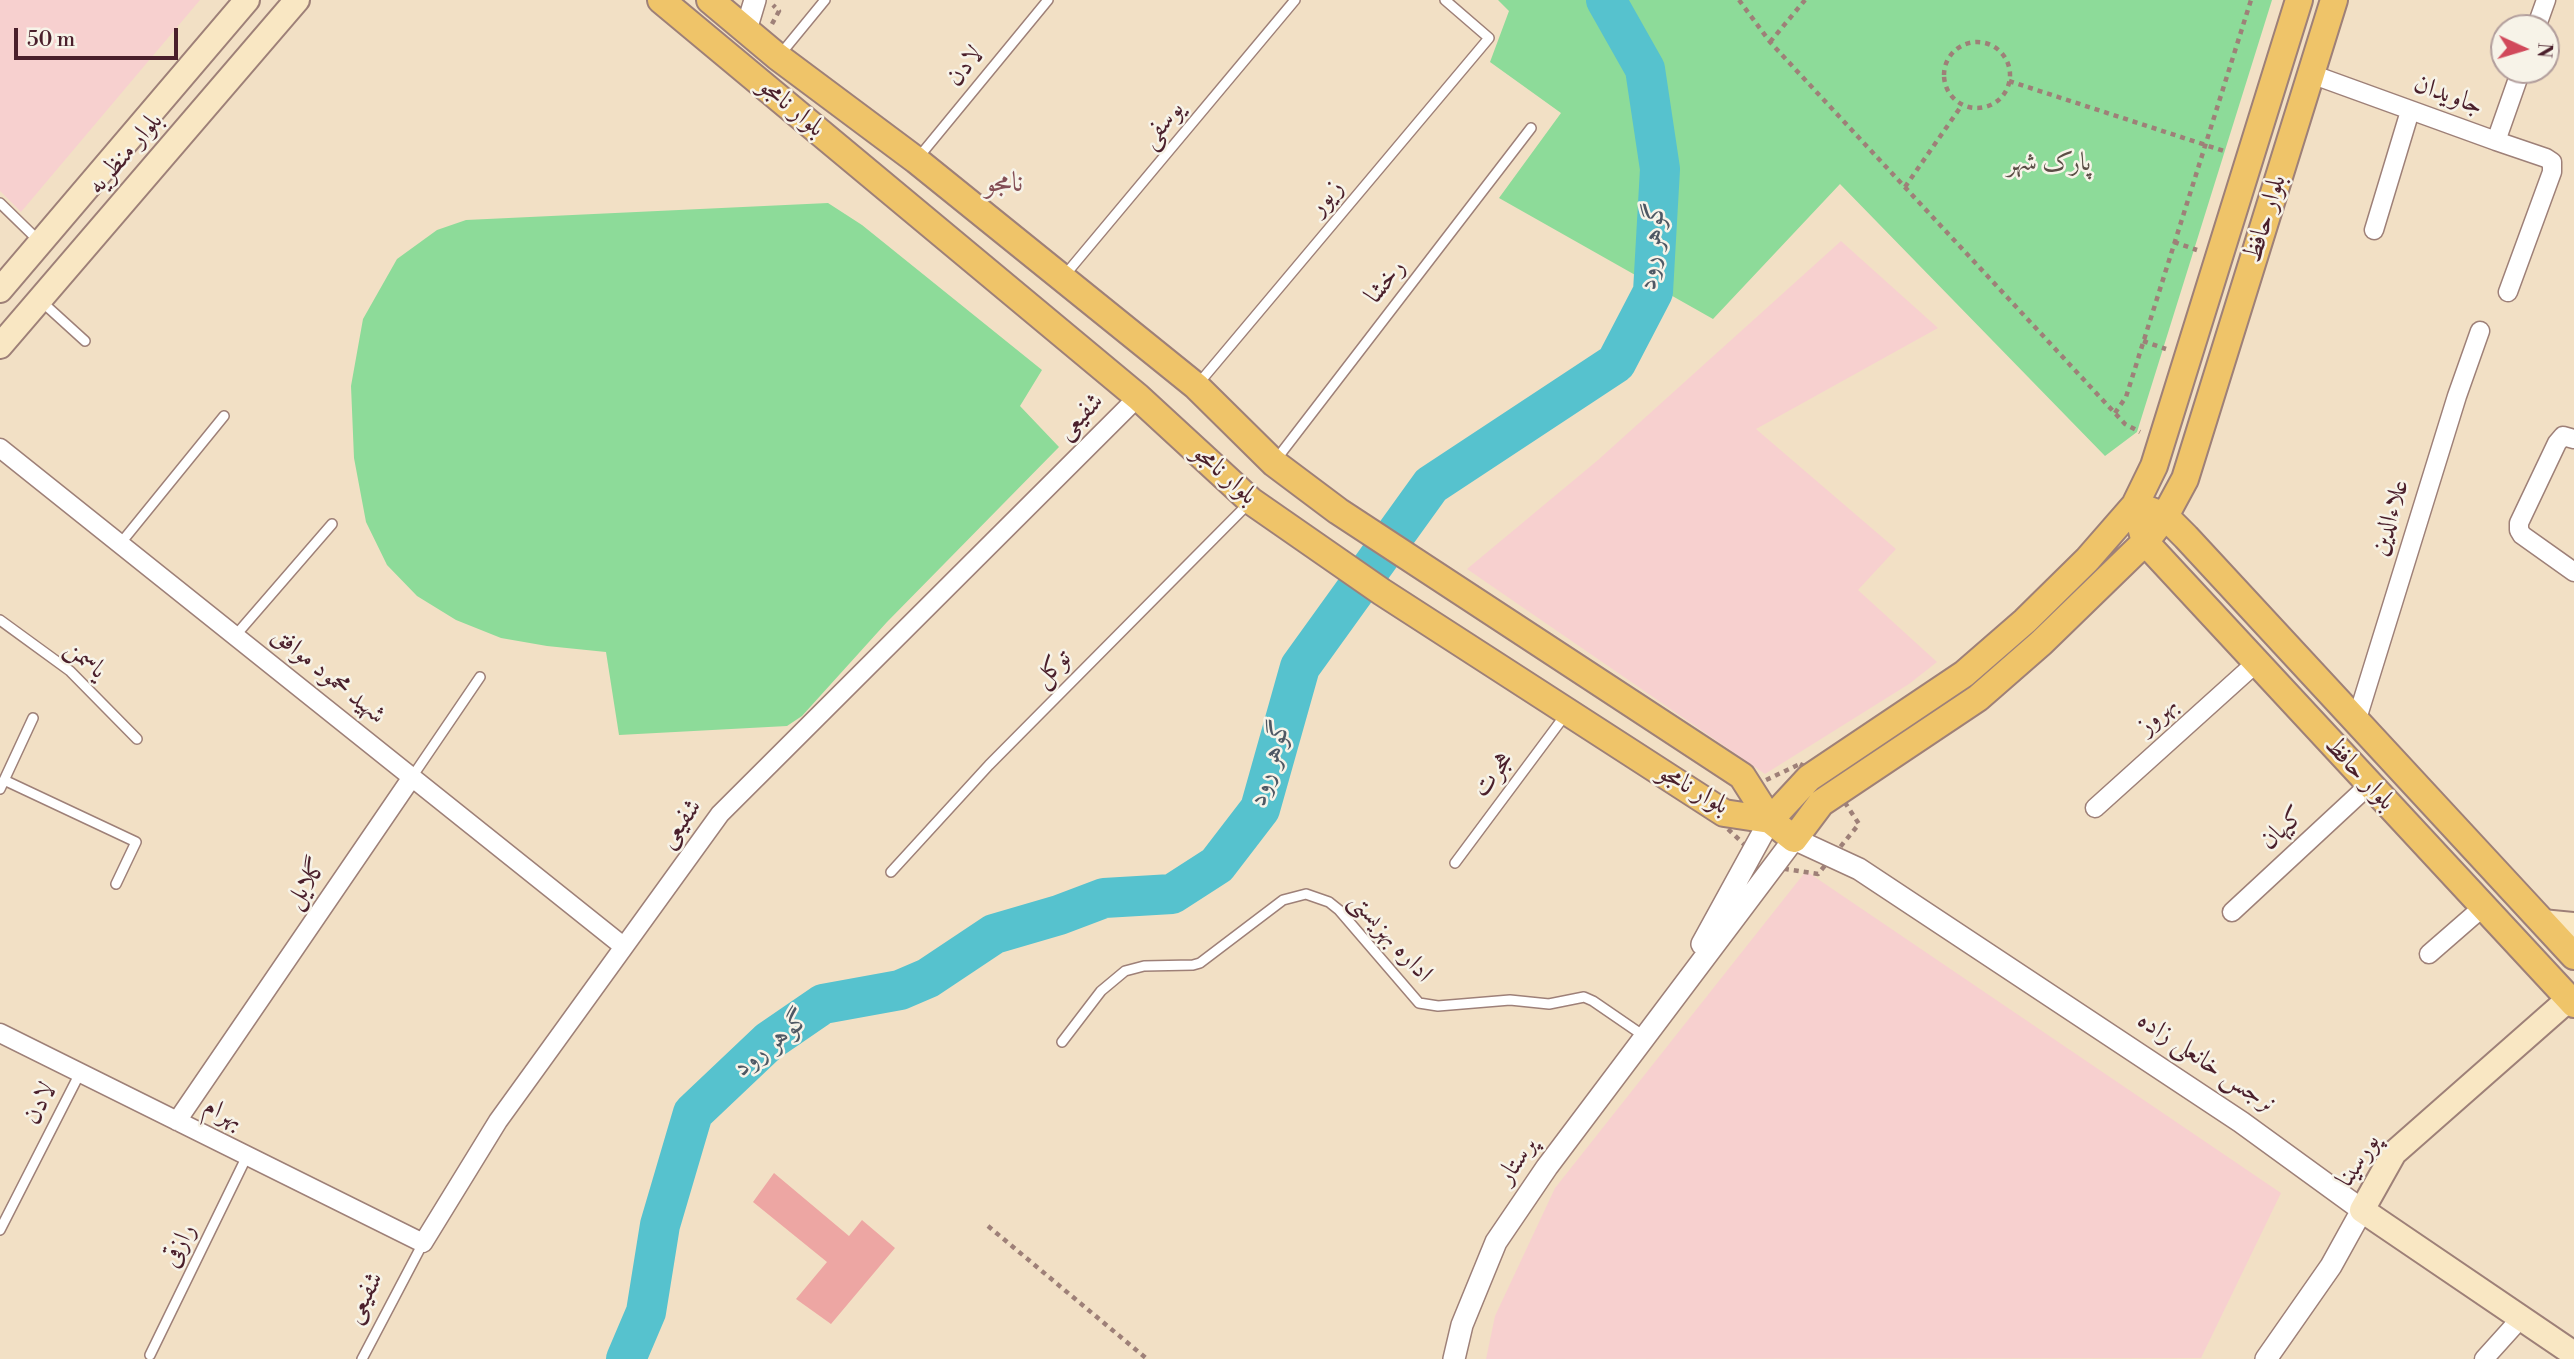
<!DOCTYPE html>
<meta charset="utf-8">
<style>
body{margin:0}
#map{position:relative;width:2574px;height:1359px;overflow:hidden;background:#f2e0c5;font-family:"Libre Bodoni",serif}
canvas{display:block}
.north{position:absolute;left:2490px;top:14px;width:70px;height:70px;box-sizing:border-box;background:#f7f3e8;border:2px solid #b29e9c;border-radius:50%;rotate:94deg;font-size:19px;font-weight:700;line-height:28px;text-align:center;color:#4a1f2b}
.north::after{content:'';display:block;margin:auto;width:24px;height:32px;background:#d1495b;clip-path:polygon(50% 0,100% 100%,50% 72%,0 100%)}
.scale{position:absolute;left:14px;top:28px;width:164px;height:32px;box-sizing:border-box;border:4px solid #4a1f2b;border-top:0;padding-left:9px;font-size:21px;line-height:24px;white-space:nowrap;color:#4a1f2b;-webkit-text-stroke:5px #f7f3e8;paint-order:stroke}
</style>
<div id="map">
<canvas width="2574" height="1359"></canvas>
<div class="north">N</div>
<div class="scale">50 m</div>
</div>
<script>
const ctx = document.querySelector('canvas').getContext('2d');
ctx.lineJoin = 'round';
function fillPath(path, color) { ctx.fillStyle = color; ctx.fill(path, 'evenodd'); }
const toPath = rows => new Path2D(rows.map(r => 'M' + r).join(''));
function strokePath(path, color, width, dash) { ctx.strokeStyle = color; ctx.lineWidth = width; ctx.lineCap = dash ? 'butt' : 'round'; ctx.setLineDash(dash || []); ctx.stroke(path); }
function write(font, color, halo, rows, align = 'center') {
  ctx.font = font + ' "Libre Bodoni",Amiri,serif'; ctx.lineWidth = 5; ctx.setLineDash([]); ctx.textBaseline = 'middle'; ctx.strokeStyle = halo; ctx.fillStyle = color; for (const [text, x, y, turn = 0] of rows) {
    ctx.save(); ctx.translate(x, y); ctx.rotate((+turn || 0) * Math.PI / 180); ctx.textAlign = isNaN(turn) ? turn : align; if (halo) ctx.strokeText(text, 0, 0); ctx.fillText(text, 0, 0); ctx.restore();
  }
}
fillPath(toPath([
 [0,0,200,0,21,212,0,191],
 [1841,241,1938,328,1756,429,1896,549,1858,590,1937,662,1909,684,1765,774,1467,569,1598,460],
 [1806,871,2281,1193,2201,1358,1486,1359,1495,1316,1555,1188]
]), '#f7d0cf');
fillPath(toPath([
 [1498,0,2272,0,2137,432,2105,456,1840,184,1713,319,1499,198,1561,113,1490,62,1509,11],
 [828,203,862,225,1042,370,1020,406,1059,447,887,622,802,716,787,726,619,735,606,652,547,646,501,638,456,620,417,596,387,565,366,522,354,458,351,386,363,319,397,259,437,230,466,220]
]), '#8ddb99');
strokePath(toPath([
 [626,1359,646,1312,660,1225,693,1113,769,1041,823,1004,900,990,928,978,994,934,1059,915,1104,898,1172,894,1217,865,1260,809,1300,667,1431,485,1616,363,1653,292,1660,169,1645,69,1606,0]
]), '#56c2ce', 40);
fillPath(toPath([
 [774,1173,849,1236,862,1220,895,1248,831,1324,796,1299,827,1262,753,1202]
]), '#eda6a3');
const service = toPath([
 [779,56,825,0],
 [918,158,1048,0],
 [0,203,39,241],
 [1065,275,1295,0],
 [41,301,85,341],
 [1199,383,1489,38,1445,0],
 [1275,461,1531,128],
 [120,544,224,416],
 [0,620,70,671,137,739],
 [235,636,332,524],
 [412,777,480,677],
 [4,780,136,842,116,884],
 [0,789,33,718],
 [1455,863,1566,714],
 [891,872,989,765,1250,502],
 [1062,1042,1101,991,1125,971,1144,966,1193,965,1200,963,1283,900,1306,894,1329,902,1339,910,1419,1003,1438,1006,1510,1000,1549,1004,1584,997,1593,1001,1644,1036],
 [0,1230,80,1073],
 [150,1355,247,1156],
 [362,1359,423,1243]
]);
const minor = toPath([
 [2536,28,2546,0],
 [2311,74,2496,141,2521,70],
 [2496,141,2546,158,2552,162,2552,172,2508,292],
 [2374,230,2410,111],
 [2574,439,2563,436,2557,443,2519,523,2519,530,2522,535,2574,572],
 [0,448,623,946],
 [2356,722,2457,396,2480,331],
 [2095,808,2256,663],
 [2232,912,2369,785],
 [2429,954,2483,907],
 [0,1033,423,1243,498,1121,720,814,1138,397],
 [177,1121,412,777],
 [2484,1359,2521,1318]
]);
const tertiary = toPath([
 [746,30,755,0],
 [1702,944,1770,820],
 [1454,1359,1462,1325,1496,1242,1547,1167,1794,839,1859,869,2241,1122,2362,1210,2331,1266,2266,1359]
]);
const secondary = toPath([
 [0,290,247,0],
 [0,346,297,0],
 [2542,922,2574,925],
 [2569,999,2394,1153,2362,1210,2574,1354]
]);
const primary = toPath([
 [661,0,1138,397,1251,501,1382,592,1724,813,1770,820],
 [710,0,778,57,916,160,1196,386,1274,463,1338,511,1742,776,1770,820,1794,839,1821,803,1978,698,2041,643,2145,542,2165,516,2185,479,2334,0],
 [2149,510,2165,516,2186,537,2574,956],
 [2141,527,2145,542,2574,1004],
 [1770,820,1809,778,1964,674,2025,621,2087,560,2135,505,2154,466,2299,0]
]);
strokePath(service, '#9e8078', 12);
strokePath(minor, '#9e8078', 21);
strokePath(tertiary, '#9e8078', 24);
strokePath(secondary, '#9e8078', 28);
strokePath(primary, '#9e8078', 30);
strokePath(toPath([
 [1739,0,1770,42,2125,424,2140,432],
 [772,24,779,11,773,5],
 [1770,42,1805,0],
 '1944 75a33 33 0 1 1 66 0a33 33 0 1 1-66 0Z',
 [2009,81,2227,152],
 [1905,187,1962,105],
 [2174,242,2197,250],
 [2143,341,2166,349],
 [2115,413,2126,397,2251,0],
 [1800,764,1817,773,1838,792,1859,824,1818,874,1773,867,1752,852,1728,829,1749,788,1800,764],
 [988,1226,1147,1359]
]), '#9e8078', 4.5, [5, 5]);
strokePath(service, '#fff', 9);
strokePath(minor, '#fff', 18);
strokePath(tertiary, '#fff', 21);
strokePath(secondary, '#f9e7c3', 24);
strokePath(primary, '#efc469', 26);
write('26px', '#4a1f2b', '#f7f3e8', [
 ["لادن",966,67,-51],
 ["جاویدان",2448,96,20],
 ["بلوار نامجو",791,108,40],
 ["یوسفی",1163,125,-50],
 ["بلوار منظریه",126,154,-49],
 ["زیور",1327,198,-50],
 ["بلوار حافظ",2266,219,-73],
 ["رخشا",1386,282,-52],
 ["شفیعی",1081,417,-45],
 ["بلوار نامجو",1224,475,42],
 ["علاءالدین",2391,518,-73],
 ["یاسمن",85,660,41],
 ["توکل",1053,669,-45],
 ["شهید محمود موافق",328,676,39],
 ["بهروز",2158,716,-42],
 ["بلوار حافظ",2359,774,47],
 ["هجرت",1494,775,-53],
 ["بلوار نامجو",1693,790,30],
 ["شفیعی",681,824,-53],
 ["کیهان",2283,829,-43],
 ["گلایل",307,884,-56],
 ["اداره بهزیستی",1390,938,48],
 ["نرجس خانعلی زاده",2206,1063,34],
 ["لادن",41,1104,-63],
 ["بهرام",223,1114,26],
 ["پرستار",1518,1161,-55],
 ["پورسینا",2359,1161,-57],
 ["رازقی",180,1246,-64],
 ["شفیعی",365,1298,-62]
]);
write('26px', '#5b4e46', '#f7f3e8', [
 ["پارک شهر",2049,164]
]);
write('28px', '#834e55', '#f7f3e8', [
 ["نامجو",1004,184]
]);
write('italic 28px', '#4e5864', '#f7f3e8', [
 ["گوهر رود",1653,245,-84],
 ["گوهر رود",1271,762,-73],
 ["گوهر رود",773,1043,-39]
]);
</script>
